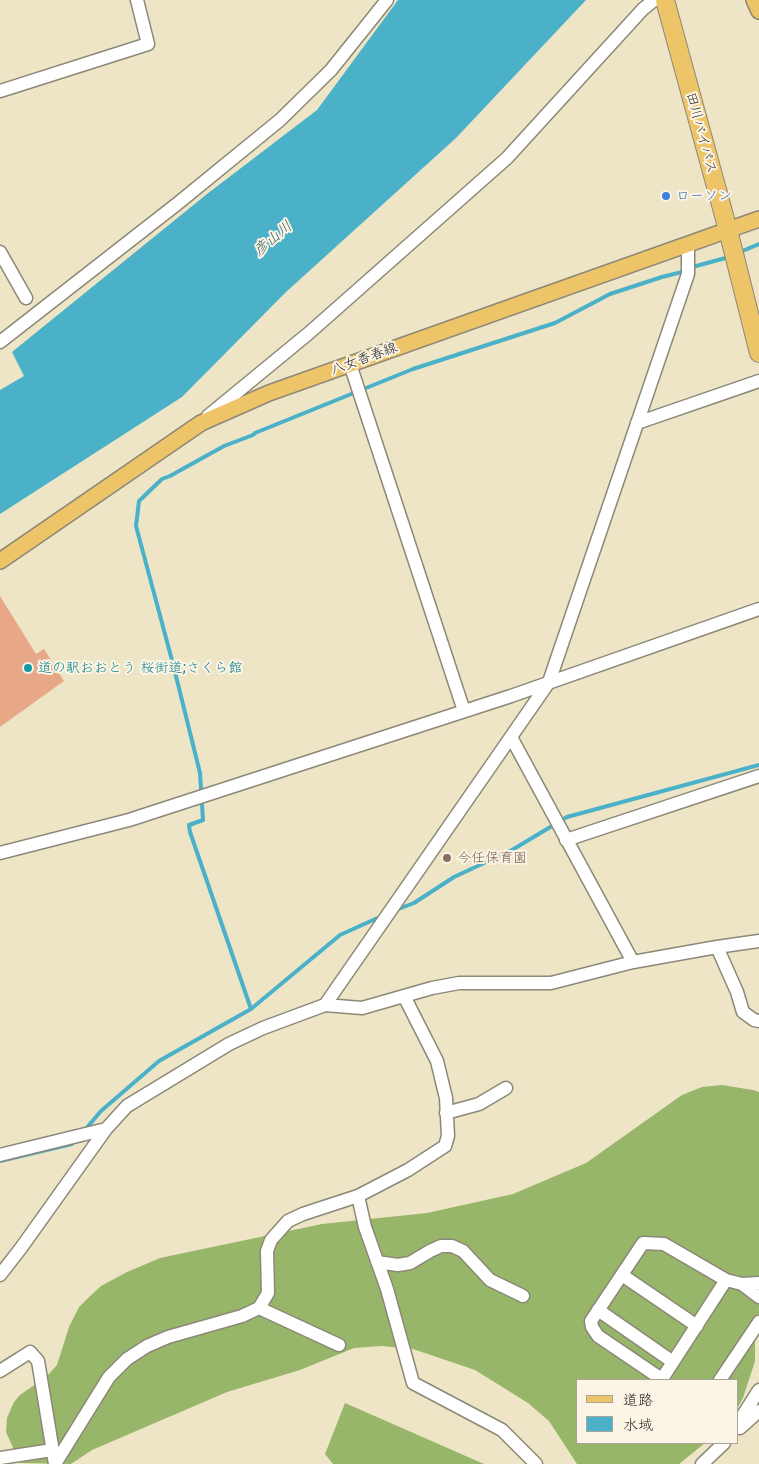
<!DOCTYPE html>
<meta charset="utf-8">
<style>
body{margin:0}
#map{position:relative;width:759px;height:1464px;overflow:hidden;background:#eee5c6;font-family:"Playpen Sans","Klee One",sans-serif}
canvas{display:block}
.legend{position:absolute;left:576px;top:1379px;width:162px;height:65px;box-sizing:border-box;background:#fcf5e5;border:1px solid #a8a49b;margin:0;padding:6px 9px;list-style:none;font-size:15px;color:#2b2b2b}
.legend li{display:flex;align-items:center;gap:10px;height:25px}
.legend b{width:25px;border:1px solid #a8a49b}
</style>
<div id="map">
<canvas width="759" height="1464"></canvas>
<ul class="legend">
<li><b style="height:6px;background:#eec469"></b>道路</li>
<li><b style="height:14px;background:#4ab1c9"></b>水域</li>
</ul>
</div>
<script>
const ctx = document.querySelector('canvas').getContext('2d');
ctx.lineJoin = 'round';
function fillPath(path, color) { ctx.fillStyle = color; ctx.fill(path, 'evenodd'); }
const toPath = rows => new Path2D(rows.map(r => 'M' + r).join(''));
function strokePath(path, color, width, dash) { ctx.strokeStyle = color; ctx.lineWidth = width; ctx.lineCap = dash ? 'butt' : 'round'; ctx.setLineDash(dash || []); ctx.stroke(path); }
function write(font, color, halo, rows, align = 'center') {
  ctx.font = font + ' "Playpen Sans","Klee One",sans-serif'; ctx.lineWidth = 4; ctx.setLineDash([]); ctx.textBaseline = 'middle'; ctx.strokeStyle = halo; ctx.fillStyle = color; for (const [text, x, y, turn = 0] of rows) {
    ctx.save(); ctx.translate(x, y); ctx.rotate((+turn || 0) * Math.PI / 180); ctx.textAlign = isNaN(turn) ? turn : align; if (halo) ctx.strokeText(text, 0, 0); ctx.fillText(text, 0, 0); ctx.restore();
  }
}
fillPath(toPath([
 [722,1085,753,1090,759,1092,759,1325,755,1339,755,1361,743,1398,738,1407,738,1380,578,1380,578,1443,705,1443,679,1464,577,1464,549,1421,528,1403,475,1370,413,1349,382,1346,354,1348,300,1370,227,1392,92,1450,71,1464,20,1463,6,1432,7,1418,14,1402,20,1395,46,1377,57,1365,69,1327,79,1307,89,1297,101,1286,127,1272,160,1258,322,1224,427,1213,513,1194,586,1163,682,1095,702,1087],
 [345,1403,484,1464,333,1464,325,1454]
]), '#98b669');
fillPath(toPath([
 [398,0,586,0,456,138,286,292,182,397,0,514,0,390,24,376,12,352,207,194,317,110]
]), '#4ab1c9');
strokePath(toPath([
 [740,252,759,244],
 [396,910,414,903,454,877,512,850,567,817,759,765],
 [251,1009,190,832,189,825,203,820,200,773,173,664,136,526,139,501,162,479,170,476,224,446,253,435,255,433,413,369,555,323,610,294,662,277,686,271,689,268,729,257],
 [84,1131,101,1111,159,1061,251,1009,340,935,382,916],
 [0,1161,72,1144,74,1141]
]), '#4ab1c9', 4);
fillPath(toPath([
 [0,596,36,654,44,649,64,681,0,727]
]), '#e8a888');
const minor = toPath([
 [0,91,148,44,137,0],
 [0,252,26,298],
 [0,342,177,204,280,120,331,70,387,0],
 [350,364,464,711],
 [208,416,309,333,507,158,643,9,654,0],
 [637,423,759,381],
 [511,737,633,962],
 [566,840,759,776],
 [0,853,129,820,511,696,759,609],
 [717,947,737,992,743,1012,754,1020,759,1021],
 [325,1005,549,682,688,274,688,245],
 [446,1113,479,1104,506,1088],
 [0,1155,106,1129],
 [358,1196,408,1170,445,1146,448,1136,446,1098,437,1061,404,996],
 [377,1262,398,1265,410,1263,430,1251,441,1246,452,1246,463,1251,490,1280,523,1296],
 [0,1275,21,1248,106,1129,127,1106,229,1044,263,1028,325,1005,362,1008,432,988,459,983,551,983,633,962,717,947,759,941],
 [622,1275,697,1326],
 [742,1284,759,1297],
 [259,1308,339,1345],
 [598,1310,673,1362],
 [0,1371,30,1352,38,1361,55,1464],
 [662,1379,726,1280],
 [663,1380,598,1336,592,1327,591,1321,643,1243,664,1244,726,1280,742,1284,759,1283],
 [720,1380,759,1322],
 [738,1423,759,1390],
 [740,1428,759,1411],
 [0,1458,52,1450],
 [55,1464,109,1377,127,1359,147,1346,168,1337,242,1316,259,1308,268,1293,267,1251,271,1240,288,1221,303,1214,358,1196,365,1227,387,1289,413,1383,502,1430,536,1464],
 [702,1464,724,1443]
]);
const major = toPath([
 [754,0,759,11],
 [0,561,201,423,269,393,759,219]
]);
const highway = toPath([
 [665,0,728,230,759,353]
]);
strokePath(minor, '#8c8878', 15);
strokePath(major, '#8c8878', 18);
strokePath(highway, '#8c8878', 20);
strokePath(minor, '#fff', 12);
strokePath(major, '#eec469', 15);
strokePath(highway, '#eec469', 18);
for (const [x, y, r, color] of [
 [666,196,5,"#3f7fe0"],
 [28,668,5,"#0f9aa8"],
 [447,858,5,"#8d6e63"]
]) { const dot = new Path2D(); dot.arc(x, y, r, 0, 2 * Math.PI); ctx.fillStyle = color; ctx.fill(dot); strokePath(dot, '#fcf5e5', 2); }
write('14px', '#2b2b2b', '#fcf5e5', [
 ["田川バイパス",701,133,75],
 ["八女香春線",364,359,-20]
]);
write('14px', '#366cbe', '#fcf5e5', [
 ["ローソン",676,196]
], 'left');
write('14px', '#0d838f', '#fcf5e5', [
 ["道の駅おおとう 桜街道;さくら館",38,668]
], 'left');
write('14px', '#785e54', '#fcf5e5', [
 ["今任保育園",457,858]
], 'left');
write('italic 15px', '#365a62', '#fcf5e5', [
 ["彦山川",273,239,-40]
]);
</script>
